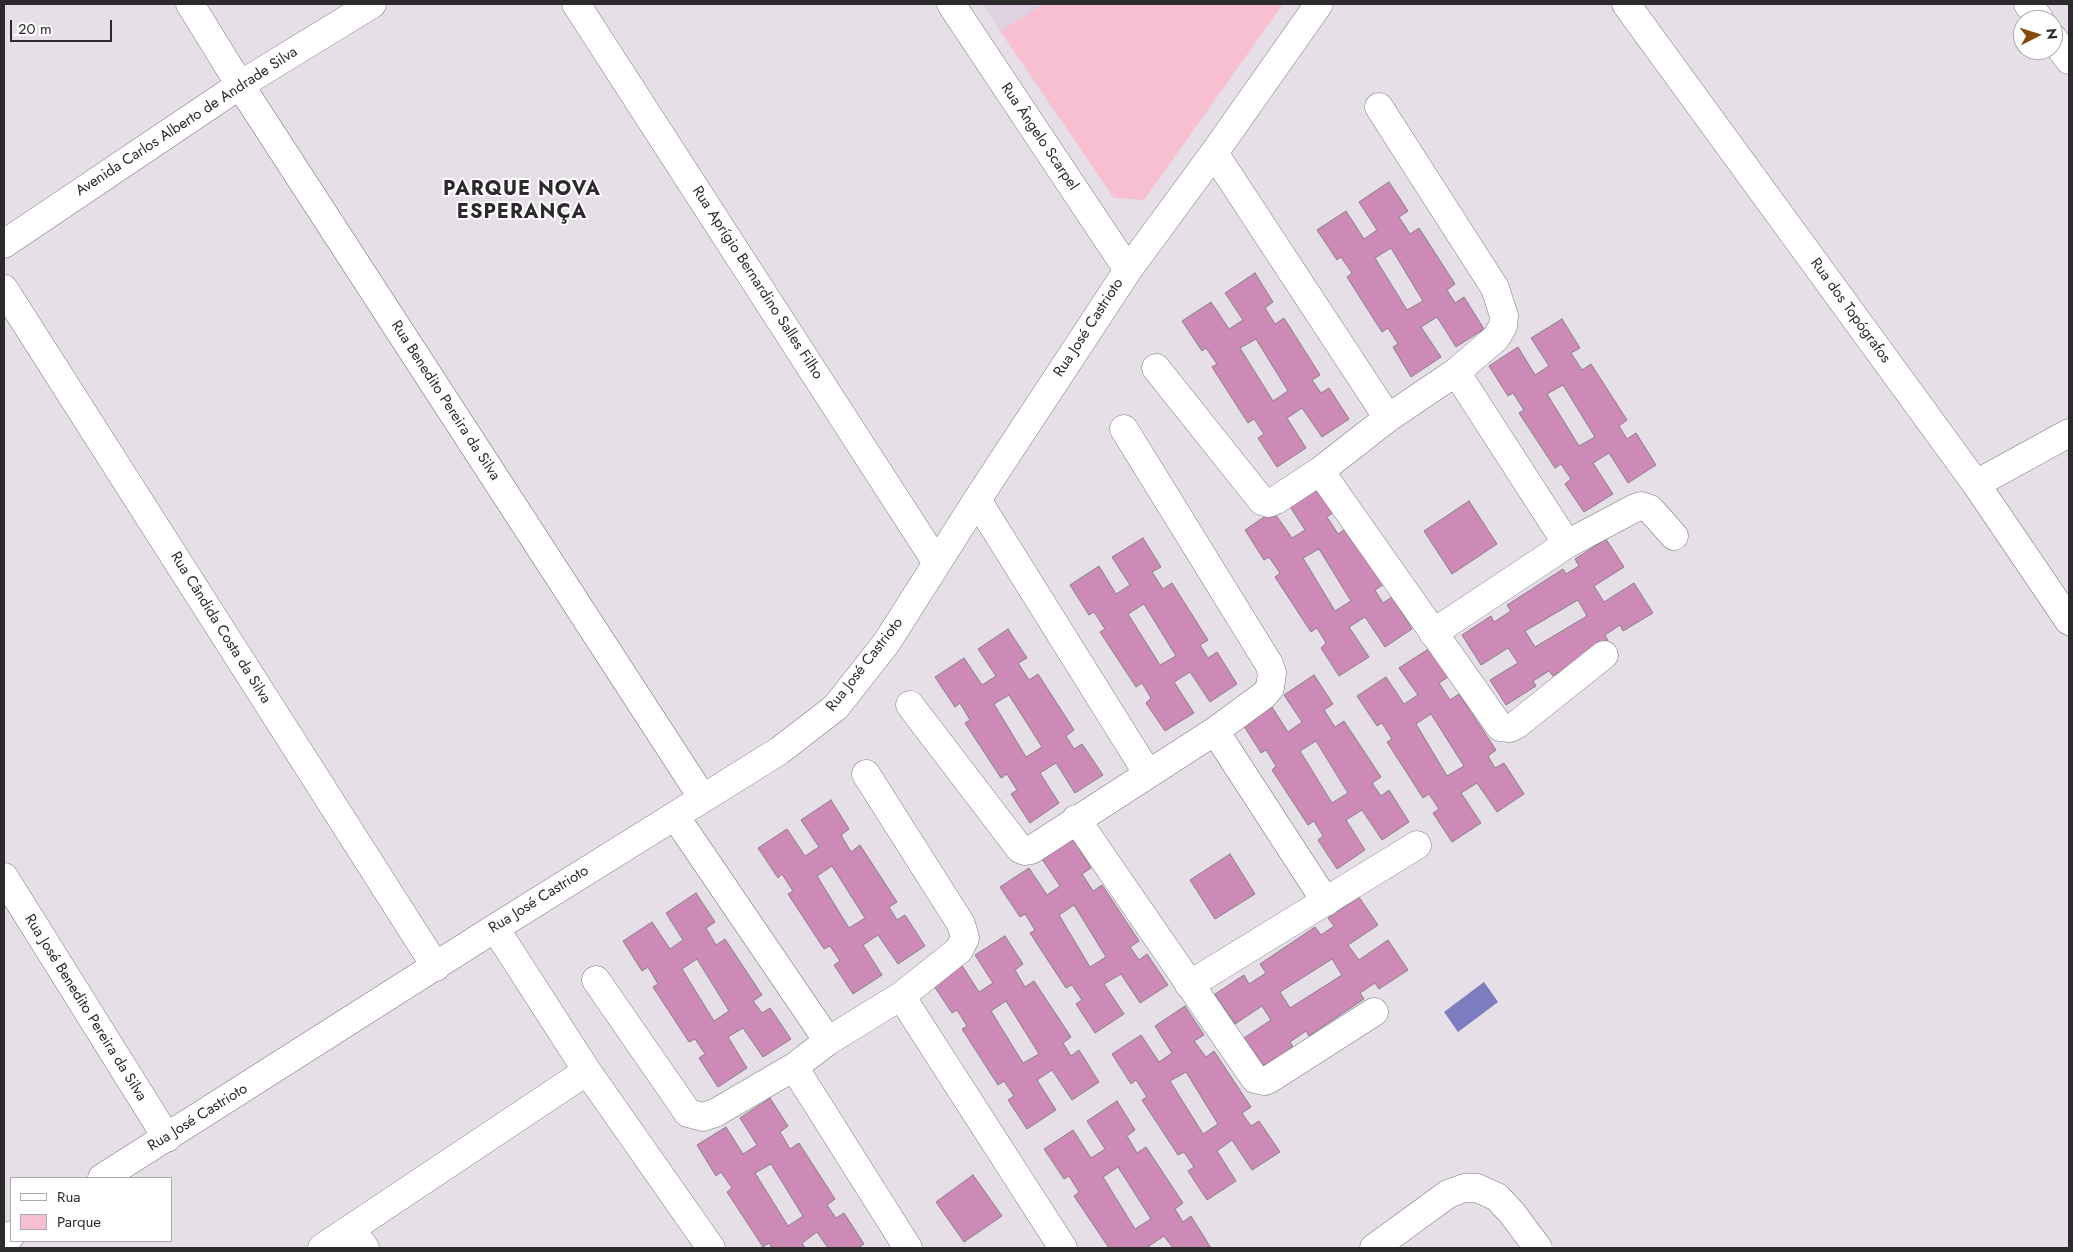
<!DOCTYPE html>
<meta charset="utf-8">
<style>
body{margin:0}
#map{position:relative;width:2073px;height:1252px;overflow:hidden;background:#e6dfe7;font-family:Jost,sans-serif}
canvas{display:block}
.frame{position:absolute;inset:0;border:5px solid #2d2a2d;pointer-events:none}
.legend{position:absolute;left:10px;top:1177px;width:162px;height:65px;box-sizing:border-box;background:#fff;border:1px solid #abaaab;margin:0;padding:6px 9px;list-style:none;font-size:15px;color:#2d2a2d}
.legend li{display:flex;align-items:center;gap:10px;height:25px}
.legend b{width:25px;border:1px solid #abaaab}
.north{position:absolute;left:2013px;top:10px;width:50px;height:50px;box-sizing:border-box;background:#fff;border:1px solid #abaaab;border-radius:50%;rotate:85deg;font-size:14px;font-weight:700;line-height:20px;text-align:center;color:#2d2a2d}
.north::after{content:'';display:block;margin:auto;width:18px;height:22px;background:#88490c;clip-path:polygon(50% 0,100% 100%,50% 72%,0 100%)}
.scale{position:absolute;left:10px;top:20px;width:102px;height:22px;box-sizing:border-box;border:2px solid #2d2a2d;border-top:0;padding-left:6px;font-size:15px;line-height:18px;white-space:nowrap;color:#2d2a2d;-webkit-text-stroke:4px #fff;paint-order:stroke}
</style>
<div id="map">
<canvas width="2073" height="1252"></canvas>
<div class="frame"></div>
<ul class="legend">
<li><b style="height:6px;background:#fff"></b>Rua</li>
<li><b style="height:14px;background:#f7bfcf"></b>Parque</li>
</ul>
<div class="north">N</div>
<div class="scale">20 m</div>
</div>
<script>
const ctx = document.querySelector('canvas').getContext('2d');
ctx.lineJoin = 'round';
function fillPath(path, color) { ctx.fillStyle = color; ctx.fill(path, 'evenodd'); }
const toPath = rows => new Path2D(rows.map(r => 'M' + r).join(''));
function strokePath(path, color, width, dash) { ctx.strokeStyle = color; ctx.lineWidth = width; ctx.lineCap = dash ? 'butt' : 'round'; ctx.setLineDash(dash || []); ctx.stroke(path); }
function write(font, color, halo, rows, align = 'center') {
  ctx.font = font + ' Jost,sans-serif'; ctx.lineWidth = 4; ctx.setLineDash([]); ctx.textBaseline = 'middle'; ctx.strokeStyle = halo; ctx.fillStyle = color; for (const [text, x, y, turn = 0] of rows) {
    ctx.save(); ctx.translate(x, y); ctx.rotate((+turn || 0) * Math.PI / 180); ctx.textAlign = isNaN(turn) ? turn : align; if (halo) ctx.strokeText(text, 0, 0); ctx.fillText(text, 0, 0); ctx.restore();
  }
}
fillPath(toPath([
 [983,4,1044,4,1000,31]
]), '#ded2e0');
fillPath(toPath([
 [1044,4,1283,4,1144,200,1114,198,1000,31]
]), '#f7bfcf');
fillPath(toPath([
 [1484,982,1498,1002,1458,1032,1444,1012]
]), '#7c7dc0');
const building = toPath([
 [1389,182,1408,211,1399,217,1410,234,1419,228,1455,284,1447,290,1455,303,1464,297,1484,329,1456,347,1437,317,1421,327,1441,357,1411,377,1393,347,1398,344,1388,328,1382,332,1347,277,1352,273,1341,257,1337,260,1317,230,1346,211,1364,239,1377,230,1359,202,1389,182],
 [1391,248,1423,301,1407,310,1375,258,1391,248],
 [1255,273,1273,302,1265,308,1275,324,1284,318,1320,375,1312,380,1321,393,1329,388,1349,419,1322,437,1302,408,1287,418,1306,448,1277,467,1258,438,1264,434,1254,419,1248,423,1212,367,1217,364,1206,348,1202,351,1182,321,1211,302,1229,329,1243,320,1225,293,1255,273],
 [1256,339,1288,391,1273,401,1240,348,1256,339],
 [1562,319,1580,348,1571,353,1582,370,1591,364,1627,420,1619,426,1627,439,1636,433,1656,465,1628,483,1609,453,1593,463,1613,494,1584,512,1565,484,1571,479,1561,464,1555,468,1519,413,1524,410,1513,393,1508,396,1489,366,1518,347,1535,375,1549,366,1531,338,1562,319],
 [1563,385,1595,437,1579,446,1547,394,1563,385],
 [1317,483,1336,511,1327,517,1338,534,1347,528,1384,584,1375,590,1383,603,1392,597,1412,629,1385,647,1365,617,1349,627,1369,657,1339,676,1321,648,1326,643,1317,628,1311,632,1275,577,1280,573,1269,557,1264,560,1245,530,1273,511,1292,538,1305,530,1287,502,1317,483],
 [1319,549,1351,601,1335,611,1303,558,1319,549],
 [1469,501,1497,544,1452,574,1424,531,1469,501],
 [1143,538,1161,567,1152,572,1163,589,1172,583,1208,640,1200,645,1208,658,1217,652,1237,684,1210,702,1190,672,1174,682,1194,713,1165,731,1146,703,1151,698,1142,683,1136,687,1100,632,1105,629,1094,612,1089,615,1070,585,1099,566,1116,594,1130,585,1112,557,1143,538],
 [1144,604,1176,656,1160,665,1128,614,1144,604],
 [1606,539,1624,567,1594,586,1604,602,1634,583,1653,613,1623,631,1620,625,1605,635,1608,641,1553,676,1549,671,1533,681,1536,686,1506,705,1490,680,1518,663,1508,648,1481,665,1462,635,1491,616,1494,622,1511,611,1507,605,1563,569,1566,574,1579,566,1575,559,1606,539],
 [1578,600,1587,616,1535,647,1525,631,1578,600],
 [1008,629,1027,658,1018,663,1029,680,1038,674,1074,730,1066,736,1074,749,1082,744,1103,775,1075,793,1056,763,1040,773,1059,803,1030,823,1011,794,1017,790,1007,774,1001,778,965,723,970,720,960,703,955,707,935,677,964,658,982,685,996,676,978,649,1008,629],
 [1009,695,1042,747,1026,757,994,704,1009,695],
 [1430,648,1448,677,1439,683,1450,700,1459,694,1496,750,1488,756,1495,768,1504,763,1524,794,1497,812,1477,783,1461,793,1481,823,1452,842,1433,813,1439,809,1429,794,1423,798,1387,742,1392,739,1382,723,1377,726,1357,696,1386,677,1404,704,1418,695,1399,668,1430,648],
 [1431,714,1464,766,1447,776,1416,724,1431,714],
 [1314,675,1333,704,1324,710,1335,727,1344,721,1381,777,1372,783,1381,796,1389,790,1409,822,1382,840,1362,810,1346,820,1365,850,1337,869,1318,840,1323,836,1314,821,1308,825,1272,770,1276,766,1266,750,1261,753,1242,723,1270,704,1288,732,1302,722,1284,695,1314,675],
 [1316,741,1348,793,1332,803,1300,751,1316,741],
 [831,800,849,829,841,835,851,852,860,845,897,902,889,907,897,920,905,915,925,946,898,964,878,935,863,945,882,975,853,994,834,965,840,961,830,946,824,949,788,894,793,891,782,874,778,878,758,848,787,829,805,856,819,847,801,820,831,800],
 [832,866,865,918,849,928,817,876,832,866],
 [1073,839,1091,868,1082,874,1093,891,1102,885,1139,941,1130,947,1139,960,1147,954,1168,985,1140,1003,1121,974,1104,984,1124,1014,1095,1033,1076,1004,1082,1000,1072,985,1066,988,1030,933,1035,930,1025,914,1020,917,1000,887,1029,868,1047,895,1060,886,1042,859,1073,839],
 [1074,905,1106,957,1090,967,1059,915,1074,905],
 [1230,854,1255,894,1215,919,1190,880,1230,854],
 [696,893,715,922,706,928,716,945,725,939,762,995,753,1001,762,1013,770,1008,791,1039,763,1057,743,1028,728,1037,747,1068,718,1087,699,1058,705,1054,695,1039,689,1042,653,987,658,984,648,967,642,971,623,941,652,922,670,949,683,940,666,913,696,893],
 [697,959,729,1011,714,1021,682,969,697,959],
 [1359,897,1378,925,1348,945,1359,960,1388,940,1408,970,1379,989,1375,983,1360,993,1364,999,1309,1036,1306,1031,1290,1042,1293,1047,1264,1066,1244,1038,1271,1020,1262,1006,1235,1024,1215,994,1244,975,1249,984,1266,973,1260,964,1315,927,1321,935,1334,926,1328,918,1359,897],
 [1332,959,1342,975,1290,1008,1280,992,1332,959],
 [1005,936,1023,964,1015,970,1025,987,1034,981,1071,1037,1063,1043,1071,1056,1079,1050,1099,1082,1072,1100,1052,1070,1037,1080,1056,1110,1027,1129,1008,1100,1014,1096,1004,1081,998,1085,962,1029,967,1026,957,1010,952,1013,932,983,961,964,979,992,993,983,975,955,1005,936],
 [1006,1001,1039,1054,1023,1063,991,1011,1006,1001],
 [1185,1006,1204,1035,1194,1041,1206,1057,1214,1051,1251,1107,1242,1113,1251,1126,1259,1121,1280,1152,1252,1170,1232,1140,1217,1151,1236,1181,1207,1200,1188,1171,1194,1167,1184,1152,1178,1155,1142,1100,1147,1097,1136,1080,1131,1084,1112,1054,1141,1035,1159,1062,1172,1053,1155,1026,1185,1006],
 [1186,1072,1218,1124,1203,1134,1170,1081,1186,1072],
 [770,1098,788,1126,780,1132,790,1149,799,1143,835,1199,827,1205,836,1218,844,1213,864,1244,858,1248,828,1248,817,1232,802,1243,805,1248,772,1248,769,1243,763,1247,727,1192,732,1188,721,1172,716,1176,697,1145,726,1127,743,1154,757,1145,740,1118,770,1098],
 [771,1164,803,1216,788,1226,755,1173,771,1164],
 [1117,1101,1135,1130,1127,1136,1137,1153,1146,1147,1183,1203,1175,1209,1183,1222,1191,1216,1211,1248,1173,1248,1164,1236,1149,1246,1150,1248,1109,1248,1074,1196,1079,1192,1069,1176,1064,1179,1044,1149,1073,1130,1091,1158,1105,1149,1087,1121,1117,1101],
 [1118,1167,1151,1219,1135,1229,1103,1177,1118,1167],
 [973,1175,1002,1216,964,1242,936,1202,973,1175]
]);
fillPath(building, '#ce8ab7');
strokePath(building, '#887f85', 1);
const minor = toPath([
 [190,4,240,85,702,797],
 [576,4,937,563],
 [951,4,1128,270],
 [1626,4,1976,484,2069,621],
 [2028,4,2040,20],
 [2053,38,2069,60],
 [1214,153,1388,418],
 [4,244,240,85,372,4],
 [4,289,436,967],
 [1156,368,1262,501,1269,503,1276,500,1320,471,1388,418,1456,372,1496,338,1503,326,1504,316,1495,288,1379,107],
 [1456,372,1567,544],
 [1320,471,1500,727,1510,728,1516,725,1604,655],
 [1976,484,2069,433],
 [977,500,1148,774],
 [1433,633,1567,544,1635,508,1641,506,1650,509,1674,536],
 [910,705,1020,849,1025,851,1031,850,1215,731,1264,695,1270,688,1272,673,1269,664,1124,429],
 [1215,731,1326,902],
 [675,816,828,1041],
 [1076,819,1255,1079,1265,1081,1271,1078,1374,1012],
 [4,877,167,1138],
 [495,928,587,1071,711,1248],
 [596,980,688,1113,703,1117,715,1113,794,1067,828,1041,901,996,959,950,965,938,961,924,866,774],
 [1189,985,1417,845],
 [901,996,1063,1248],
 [794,1067,908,1248],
 [102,1178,495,928,779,751,836,707,887,642,977,500,1128,270,1214,153,1319,4],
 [351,1229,365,1248],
 [4,1240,11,1235],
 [322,1248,587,1071],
 [1374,1248,1448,1194,1464,1188,1477,1188,1497,1197,1512,1213,1538,1248]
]);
strokePath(minor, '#7f7980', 29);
strokePath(minor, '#fff', 28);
write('15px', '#2d2a2d', '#fff', [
 ["Avenida Carlos Alberto de Andrade Silva",187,122,-33],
 ["Rua Ângelo Scarpel",1039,137,56],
 ["Rua Aprígio Bernardino Salles Filho",757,283,57],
 ["Rua dos Topógrafos",1850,311,54],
 ["Rua José Castrioto",1089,328,-57],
 ["Rua Benedito Pereira da Silva",445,401,57],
 ["Rua Cândida Costa da Silva",220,628,58],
 ["Rua José Castrioto",865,665,-52],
 ["Rua José Castrioto",539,900,-32],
 ["Rua José Benedito Pereira da Silva",85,1008,58],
 ["Rua José Castrioto",198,1118,-32]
]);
ctx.letterSpacing = '1px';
write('bold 20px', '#2d2a2d', '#fff', [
 ["PARQUE NOVA",522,190],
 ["ESPERANÇA",522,213]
]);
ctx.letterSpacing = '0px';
</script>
